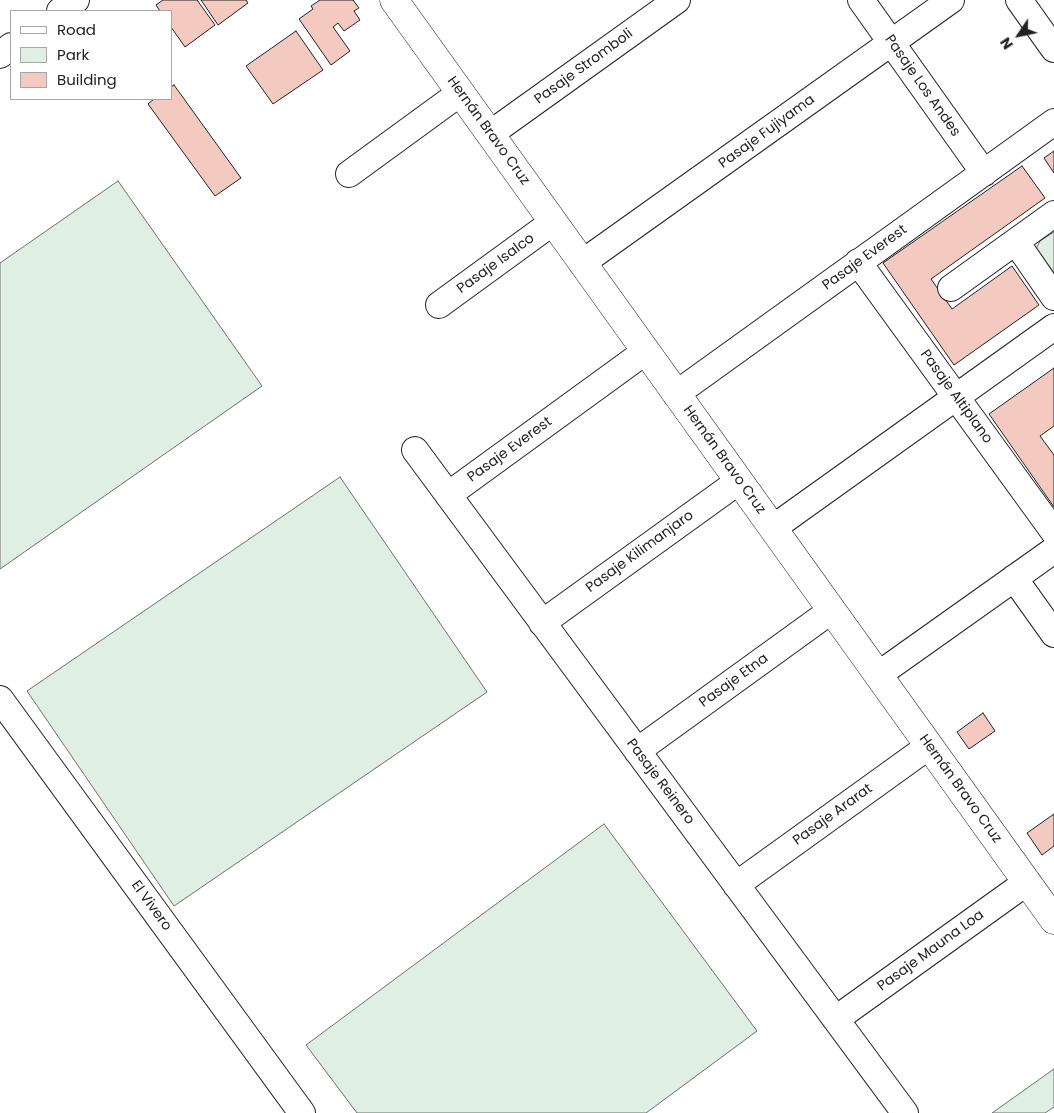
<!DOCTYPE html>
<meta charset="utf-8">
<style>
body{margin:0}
#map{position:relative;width:1054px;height:1113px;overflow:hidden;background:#fff;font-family:Poppins,sans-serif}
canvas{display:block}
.legend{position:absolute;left:10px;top:10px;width:162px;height:90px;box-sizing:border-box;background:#fff;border:1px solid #a7a7a7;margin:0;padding:6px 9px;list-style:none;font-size:15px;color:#222}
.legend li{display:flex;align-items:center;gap:10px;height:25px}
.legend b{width:25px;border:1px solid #a7a7a7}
.north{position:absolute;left:994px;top:10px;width:50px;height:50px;-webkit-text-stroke:4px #fff;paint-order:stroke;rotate:236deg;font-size:14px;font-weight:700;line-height:20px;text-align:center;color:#222}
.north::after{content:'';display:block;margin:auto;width:18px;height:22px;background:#222;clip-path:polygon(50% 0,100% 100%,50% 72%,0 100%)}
</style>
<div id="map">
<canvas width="1054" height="1113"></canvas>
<ul class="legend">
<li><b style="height:6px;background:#fff"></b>Road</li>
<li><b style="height:14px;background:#e0efe3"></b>Park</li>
<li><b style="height:14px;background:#f3c9c0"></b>Building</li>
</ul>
<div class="north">N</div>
</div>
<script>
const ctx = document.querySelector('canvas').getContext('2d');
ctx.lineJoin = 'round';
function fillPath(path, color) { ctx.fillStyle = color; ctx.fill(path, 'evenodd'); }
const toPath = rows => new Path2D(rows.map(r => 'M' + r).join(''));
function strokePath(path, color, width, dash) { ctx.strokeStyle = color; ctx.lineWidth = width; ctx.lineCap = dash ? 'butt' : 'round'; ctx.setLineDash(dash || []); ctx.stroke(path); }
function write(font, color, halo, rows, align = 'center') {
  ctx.font = font + ' Poppins,sans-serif'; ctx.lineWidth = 4; ctx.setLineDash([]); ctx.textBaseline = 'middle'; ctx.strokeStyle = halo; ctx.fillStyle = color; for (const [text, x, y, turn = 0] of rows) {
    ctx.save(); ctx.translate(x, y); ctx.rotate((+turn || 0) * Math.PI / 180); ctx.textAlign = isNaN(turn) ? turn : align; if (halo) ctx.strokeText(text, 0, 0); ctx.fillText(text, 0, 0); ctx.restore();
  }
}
const green = toPath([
 [118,181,262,386,0,569,0,263,118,181],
 [1054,232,1054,275,1036,249,1040,241,1054,232],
 [340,477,487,692,174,906,27,691,340,477],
 [604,824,757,1031,646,1113,357,1113,306,1045,604,824],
 [1054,1069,1054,1107,1045,1113,992,1113,1054,1069]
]);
fillPath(green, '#e0efe3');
strokePath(green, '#6f6f6f', 1);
const building = toPath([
 [163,0,197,0,215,25,185,47,171,27,171,11,160,11,156,5,163,0],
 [201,0,246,0,248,3,218,25,201,0],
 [320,0,353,0,359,8,354,11,360,20,344,31,338,23,333,27,350,51,331,65,299,19,313,9,311,6,320,0],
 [296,31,323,70,273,104,246,66,296,31],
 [174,85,241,178,215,196,148,104,154,99,171,99,171,87,174,85],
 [1054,151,1054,173,1044,158,1054,151],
 [1022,166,1045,198,931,279,952,309,1012,266,1039,305,954,365,883,263,1022,166],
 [1054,368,1054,426,1040,436,1054,455,1054,507,989,414,1054,368],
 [983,713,995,731,969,749,957,732,983,713],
 [1054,814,1054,846,1042,855,1027,833,1054,814]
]);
fillPath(building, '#f3c9c0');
strokePath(building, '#222', 1);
const minor = toPath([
 [861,0,984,173],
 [1019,0,1054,49],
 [60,11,76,0],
 [0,55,11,46],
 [490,134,677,0],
 [349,174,460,93],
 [1016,242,1054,297],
 [858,262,1054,532],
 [582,263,951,0],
 [951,288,1054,214],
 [439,305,553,222],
 [676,394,1054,122],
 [415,450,905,1113],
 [448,495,646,351],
 [773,528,1054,327],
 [1014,578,1054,634],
 [542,623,739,481],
 [878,675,1054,550],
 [0,699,302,1113],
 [637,751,832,610],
 [736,885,929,746],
 [836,1019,1027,882]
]);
const major = toPath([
 [394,0,1054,920]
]);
strokePath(minor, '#222', 28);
strokePath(major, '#222', 29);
strokePath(minor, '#fff', 26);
strokePath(major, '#fff', 28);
write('14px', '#222', '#fff', [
 ["Pasaje Stromboli",584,67,-36],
 ["Pasaje Los Andes",922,86,55],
 ["Hernán Bravo Cruz",488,131,54],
 ["Pasaje Fujiyama",767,132,-36],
 ["Pasaje Everest",865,258,-36],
 ["Pasaje Isalco",496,264,-36],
 ["Pasaje Altiplano",956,397,54],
 ["Pasaje Everest",510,450,-36],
 ["Hernán Bravo Cruz",724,460,54],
 ["Pasaje Kilimanjaro",640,552,-36],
 ["Pasaje Etna",734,681,-36],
 ["Pasaje Reinero",660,782,53],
 ["Hernán Bravo Cruz",960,789,54],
 ["Pasaje Ararat",833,815,-36],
 ["El Vivero",151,906,54],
 ["Pasaje Mauna Loa",931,951,-36]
]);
</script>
